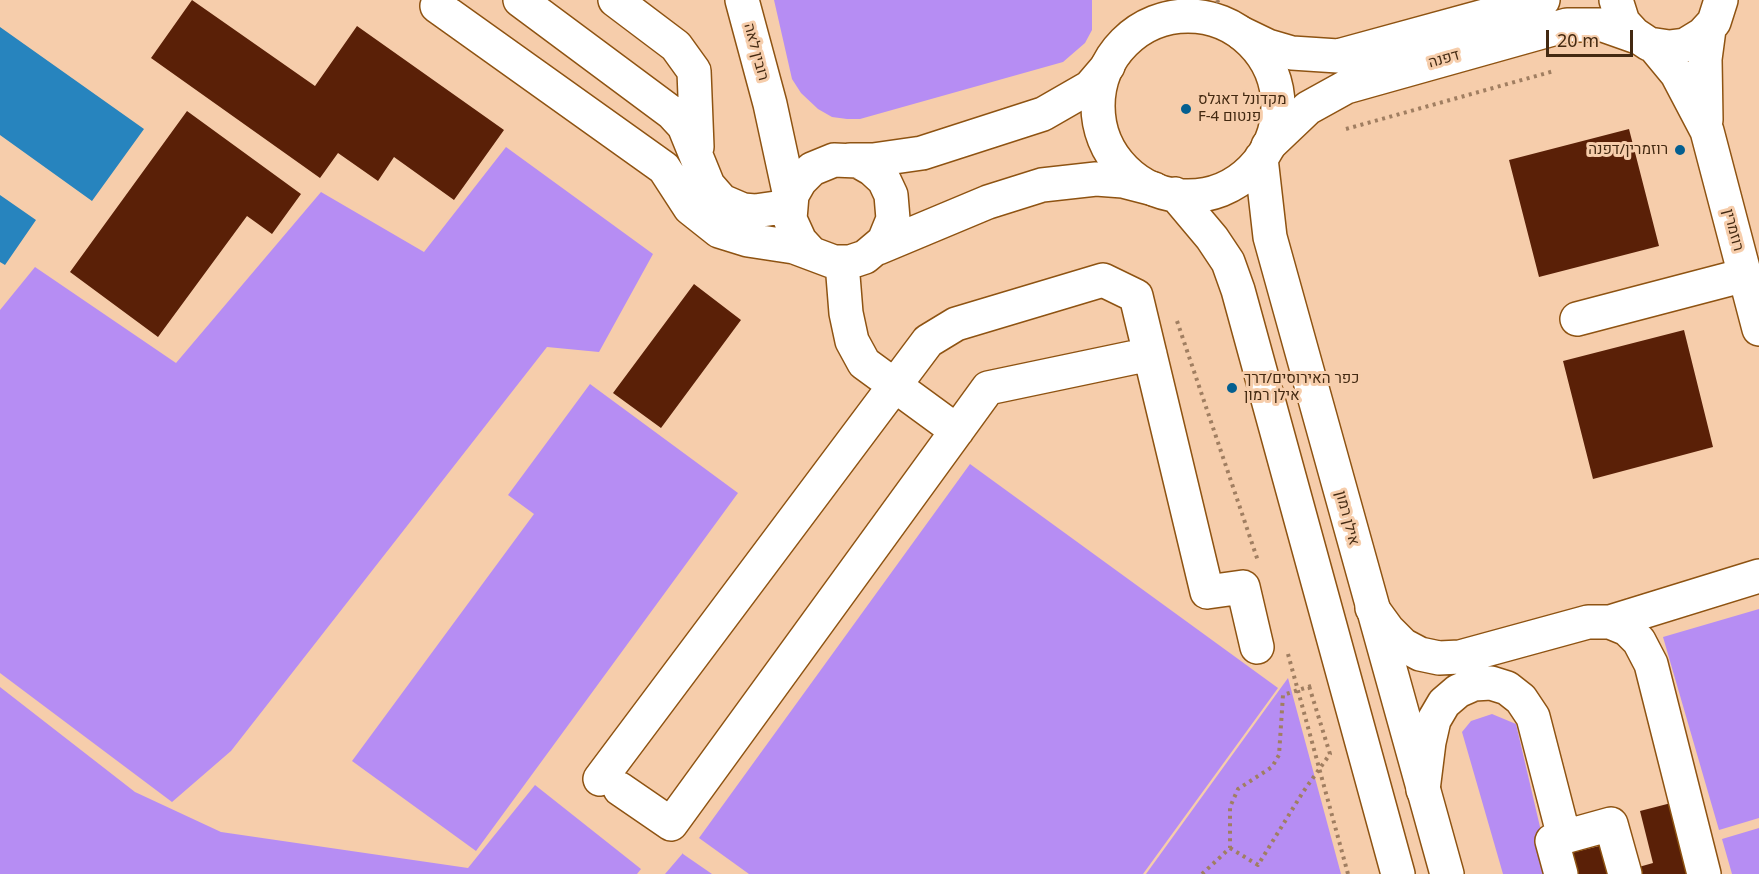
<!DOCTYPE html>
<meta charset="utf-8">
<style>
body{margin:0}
#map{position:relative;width:1759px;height:874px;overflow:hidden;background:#f6cdab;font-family:"Noto Sans",sans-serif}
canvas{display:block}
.scale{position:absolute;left:1546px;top:30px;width:87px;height:27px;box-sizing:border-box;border:3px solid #432911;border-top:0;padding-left:8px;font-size:18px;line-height:21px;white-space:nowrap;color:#432911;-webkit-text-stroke:4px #f6cdab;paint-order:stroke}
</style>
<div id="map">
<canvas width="1759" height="874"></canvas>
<div class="scale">20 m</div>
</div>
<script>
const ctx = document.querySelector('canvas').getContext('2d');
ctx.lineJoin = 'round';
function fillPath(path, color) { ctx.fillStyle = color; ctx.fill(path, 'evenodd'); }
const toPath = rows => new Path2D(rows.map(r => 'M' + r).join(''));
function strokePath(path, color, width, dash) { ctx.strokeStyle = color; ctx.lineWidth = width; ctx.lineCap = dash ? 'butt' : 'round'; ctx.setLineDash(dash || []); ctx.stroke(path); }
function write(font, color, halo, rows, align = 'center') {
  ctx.font = font + ' "Noto Sans",Heebo,sans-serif'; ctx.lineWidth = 6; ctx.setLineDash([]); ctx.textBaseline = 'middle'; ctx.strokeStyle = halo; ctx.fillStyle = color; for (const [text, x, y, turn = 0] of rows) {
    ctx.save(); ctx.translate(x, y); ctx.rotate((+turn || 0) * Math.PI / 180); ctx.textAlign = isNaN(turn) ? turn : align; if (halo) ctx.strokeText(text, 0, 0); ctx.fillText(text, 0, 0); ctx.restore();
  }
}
fillPath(toPath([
 [774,0,1092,0,1092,30,1085,43,1063,62,860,119,847,119,832,117,818,109,801,93,792,79],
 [506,147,653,254,599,352,547,347,231,751,172,802,0,673,0,310,35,267,176,363,321,192,424,252],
 [590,384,738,493,476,851,352,761,534,514,508,495],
 [970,464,1278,688,1143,874,749,874,699,838],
 [1759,609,1759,818,1719,830,1663,637],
 [1288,678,1341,874,1146,874],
 [0,687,135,792,221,832,468,868,535,785,641,869,637,874,0,874],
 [1492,714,1516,724,1551,874,1503,874,1462,732,1471,721],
 [1759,828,1759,874,1732,874,1722,839],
 [683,853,683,854,712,874,665,874]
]), '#b68df3');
fillPath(toPath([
 [0,27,144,129,92,201,0,135],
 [0,195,36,220,5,265,0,262]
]), '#2784be');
fillPath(toPath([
 [192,0,315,86,357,26,504,130,454,200,394,157,378,181,338,153,320,178,151,58],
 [187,111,301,194,272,234,247,216,158,337,70,272],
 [1629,129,1659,246,1539,277,1509,160],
 [694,284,741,320,661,428,613,393],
 [1684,330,1713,447,1593,479,1563,361],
 [1675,802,1693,874,1614,874,1653,863,1640,811],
 [1603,845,1610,874,1572,874,1567,854]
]), '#5a2007');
const minor = toPath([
 [441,0,437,6,664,168,690,208,719,231,748,240,794,247,834,262,850,262,865,257,884,241,893,219,891,195,884,180,872,169,858,161,834,160,812,169,800,181,792,195,790,219,800,241,811,253],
 [520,0,672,113,684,126,708,185,722,201,743,210,755,211,790,206],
 [615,0,676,46,694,71,697,147],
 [742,0,770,104,791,201],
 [1616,0,1623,22,1634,34,1649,44,1669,47,1685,45,1703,34,1714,22,1721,0],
 [1241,33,1268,46,1292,53,1338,56,1543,0],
 [1653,45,1677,74,1707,131,1759,329],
 [1706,120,1705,59,1709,29],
 [1268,146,1308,108,1346,87,1567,25,1603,25,1637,37],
 [850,160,873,160,922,153,1043,114,1090,87,1108,66],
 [878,248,988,202,1042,185,1096,179,1123,181,1154,189],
 [842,263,846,313,852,341,864,363,957,431],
 [1577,319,1745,275],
 [1372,608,1388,630,1403,645,1420,654,1439,658,1460,657,1588,622,1610,622,1627,629,1639,641,1651,664,1704,874],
 [1610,622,1759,576],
 [600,779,928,341,956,324,1103,280,1136,296,1207,592,1243,587,1257,647],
 [620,789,671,824,988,388,1150,354],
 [1423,790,1429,742,1434,720,1444,703,1458,691,1474,684,1491,683,1507,688,1521,699,1533,717,1564,837,1611,824,1625,874],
 [1561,874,1552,841,1564,837]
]);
const major = toPath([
 '1098 106a90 90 0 1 1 180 0a90 90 0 1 1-180 0Z',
 [1261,158,1270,237,1447,874],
 [1175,194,1212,238,1228,262,1238,290,1398,874]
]);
strokePath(minor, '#8e5312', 36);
strokePath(major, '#8e5312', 36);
strokePath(toPath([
 [1217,0,1222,10],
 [1346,129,1554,71],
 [1177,321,1258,561],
 [1288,654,1348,874],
 [1230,848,1258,865,1303,792,1330,754,1309,686],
 [1202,874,1230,848,1230,807,1238,789,1272,767,1279,755,1283,695,1314,685]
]), '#a07e61', 4, [3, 4.5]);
strokePath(minor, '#fff', 33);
strokePath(major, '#fff', 33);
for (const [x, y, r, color] of [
 [1186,109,6,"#045f90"],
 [1680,150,6,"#045f90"],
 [1232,388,6,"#045f90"]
]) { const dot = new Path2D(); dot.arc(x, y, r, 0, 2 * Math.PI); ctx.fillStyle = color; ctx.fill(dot); strokePath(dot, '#f6cdab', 2); }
write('15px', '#432911', '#f6cdab', [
 ["רובין לאה",756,52,75],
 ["דפנה",1444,59,-16],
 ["רוזמרין",1733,230,75],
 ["אילן רמון",1347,518,75]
]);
write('15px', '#432911', '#f6cdab', [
 ["מקדונל דאגלס",1198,100],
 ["F-4 פנטום",1198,117],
 ["רוזמרין/דפנה",1668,150,"right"],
 ["כפר האירוסים/דרך",1244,379],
 ["אילן רמון",1244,396]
], 'left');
</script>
